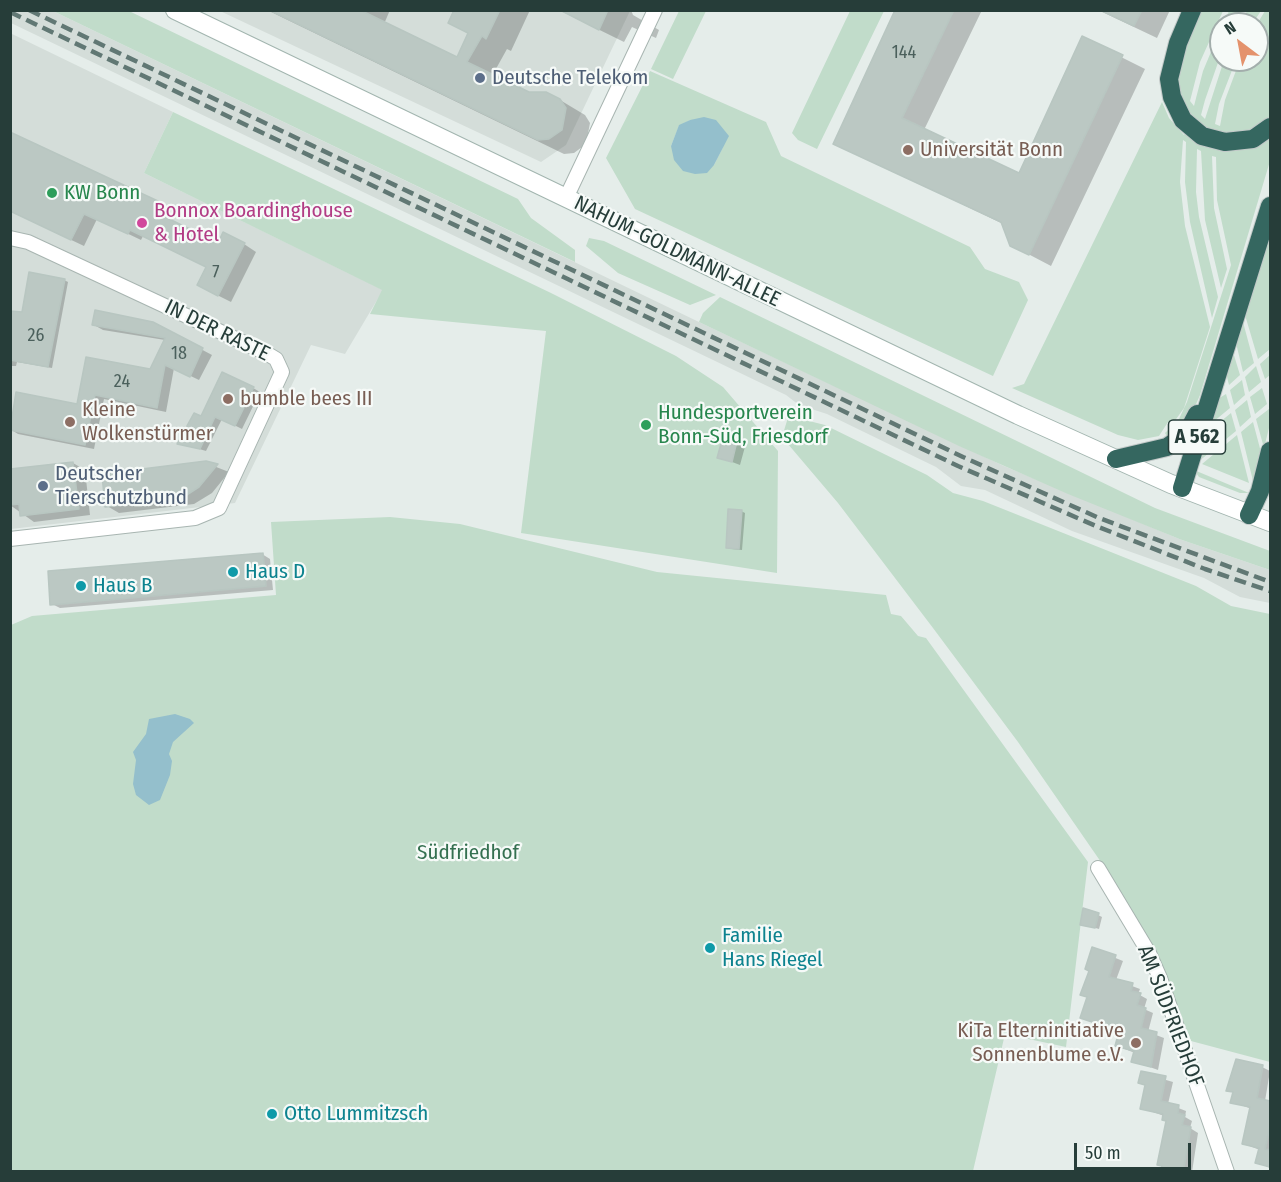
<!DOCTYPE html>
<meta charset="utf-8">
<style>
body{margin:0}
#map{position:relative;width:1281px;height:1182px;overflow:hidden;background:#e5edea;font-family:"Fira Sans Condensed",sans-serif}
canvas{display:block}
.frame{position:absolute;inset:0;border:12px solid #263d39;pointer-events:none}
.north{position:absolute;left:1209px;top:12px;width:60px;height:60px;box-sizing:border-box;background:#f6faf8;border:2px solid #a3aeac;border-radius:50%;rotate:328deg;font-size:16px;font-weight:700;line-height:24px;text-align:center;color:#263d39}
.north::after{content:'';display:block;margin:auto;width:21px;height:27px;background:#e4926c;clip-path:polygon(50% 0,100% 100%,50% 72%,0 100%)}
.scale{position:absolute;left:1074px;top:1143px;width:117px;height:27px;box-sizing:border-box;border:3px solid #263d39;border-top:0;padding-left:8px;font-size:18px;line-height:21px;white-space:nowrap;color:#263d39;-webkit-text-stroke:4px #f6faf8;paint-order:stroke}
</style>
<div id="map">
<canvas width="1281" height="1182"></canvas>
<div class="frame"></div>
<div class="north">N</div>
<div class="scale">50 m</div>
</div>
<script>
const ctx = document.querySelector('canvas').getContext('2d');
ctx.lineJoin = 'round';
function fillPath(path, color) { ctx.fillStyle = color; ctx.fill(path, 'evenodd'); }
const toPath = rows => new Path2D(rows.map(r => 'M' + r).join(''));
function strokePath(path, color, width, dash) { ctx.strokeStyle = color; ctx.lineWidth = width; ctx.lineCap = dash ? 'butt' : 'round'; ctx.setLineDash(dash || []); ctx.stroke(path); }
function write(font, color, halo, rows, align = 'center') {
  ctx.font = font + ' "Fira Sans Condensed",sans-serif'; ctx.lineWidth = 4.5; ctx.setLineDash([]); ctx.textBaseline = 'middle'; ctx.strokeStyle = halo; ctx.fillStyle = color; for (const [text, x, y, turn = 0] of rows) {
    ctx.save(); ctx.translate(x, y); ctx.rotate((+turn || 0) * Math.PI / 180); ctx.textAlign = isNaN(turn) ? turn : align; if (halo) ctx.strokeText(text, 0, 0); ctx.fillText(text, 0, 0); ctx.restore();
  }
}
fillPath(toPath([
 [10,11,53,11,699,322,1004,466,1182,540,1270,570,1270,603,1240,597,1204,578,1072,531,985,490,961,486,936,467,827,414,799,405,786,395,11,23],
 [220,11,630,11,566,145,541,162],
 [10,33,173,112,144,173,383,290,345,354,311,345,235,503,11,529]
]), '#d4ddd9');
fillPath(toPath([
 [53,11,129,11,518,199,531,218,575,250,575,262],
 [679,11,706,11,673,79,651,69],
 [850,11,884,11,817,149,798,140,792,133],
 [1201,11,1223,11,1200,62,1190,101,1194,106,1203,71,1221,28,1221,54,1205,100,1201,115,1205,119,1224,60,1236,60,1219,104,1215,124,1220,126,1225,100,1240,60,1257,60,1257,24,1265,11,1270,11,1270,118,1252,131,1230,135,1207,129,1191,117,1179,94,1178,80,1186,46],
 [1229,11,1242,11,1235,24,1223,24],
 [1247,11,1261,11,1252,24,1240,24],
 [650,71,766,122,781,156,970,247,985,269,1019,282,1028,300,993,376,635,209,606,158],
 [690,120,723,147,714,165,671,146,679,126],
 [1162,102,1169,118,1184,135,1187,131,1270,137,1270,161,1200,395,1190,418,1169,440,1165,433,1179,419,1187,402,1231,265,1217,200,1216,157,1212,156,1214,208,1227,269,1221,288,1205,220,1201,151,1197,149,1196,192,1199,217,1218,297,1212,318,1190,222,1185,182,1186,142,1183,140,1180,182,1185,226,1210,327,1184,408,1174,422,1168,422,1159,436,1138,440,1118,435,1012,388,1024,384],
 [173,112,551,293,676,356,723,387,778,451,777,573,521,533,546,331,370,314,382,290,144,173],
 [1270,229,1270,349,1258,359,1245,315],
 [589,238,604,241,716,295,690,305,618,273,586,246],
 [720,297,1155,508,1270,551,1270,570,1182,540,1068,494,959,446,699,322,703,313],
 [1243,322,1254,363,1243,372,1236,343],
 [1233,352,1240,375,1229,385,1226,373],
 [1270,355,1270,375,1265,379,1260,364],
 [1256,366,1261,382,1249,392,1245,377],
 [1242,380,1245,395,1234,405,1230,390],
 [1262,388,1267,404,1255,414,1250,397],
 [1226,394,1230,408,1207,427,1216,400],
 [1247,400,1251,417,1240,427,1235,410],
 [1269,409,1270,424,1264,448,1256,419],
 [790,411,805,420,825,425,927,475,953,493,983,501,1196,586,1231,606,1270,614,1270,1062,1191,1041,1155,954,1103,865,1018,742,933,628,838,503,782,437],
 [1231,413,1236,431,1198,462,1204,435],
 [1253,422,1262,456,1254,485,1241,432],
 [1237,435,1249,483,1202,464],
 [1194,470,1249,493,1240,493,1199,477],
 [390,517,460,524,657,572,886,595,891,614,901,616,918,636,926,638,1088,862,1066,1047,1005,1034,973,1171,11,1172,11,625,32,616,276,595,271,522]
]), '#c1dcca');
fillPath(toPath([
 [704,117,716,120,729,136,714,165,707,173,695,174,683,171,674,160,671,146,679,125,690,120],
 [175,714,190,719,194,723,173,742,169,754,172,761,170,775,160,800,149,805,136,795,133,784,136,760,133,752,146,734,149,719]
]), '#94bfcc');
fillPath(toPath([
 [267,10,390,10,384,24,458,59,469,34,450,23,456,10,530,10,511,51,507,49,492,76,528,93,560,100,585,115,590,123,586,144,574,153,564,154],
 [559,10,631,10,633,15,659,30,656,38,632,27,624,42],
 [897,10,982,10,924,130,1019,175,1083,38,1145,69,1051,266,1011,245,1003,224,835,143],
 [1098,10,1170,10,1157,38],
 [159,203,172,210,167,219,219,245,244,244,256,252,231,302,211,292,207,267,143,236,141,240,97,219,84,246,10,211],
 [64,280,68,282,52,368,17,362,16,366,10,366,10,313,23,314],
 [152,323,212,355,199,380,174,368,166,412,104,399,94,449,18,434,10,429,17,394,78,406,87,359,151,371,165,340,103,330,94,325],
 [253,388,260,392,242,429,222,419,206,451,179,443],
 [725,435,746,443,740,465,719,457],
 [73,463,85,470,90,515,34,522,10,505,10,471],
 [206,463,229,472,212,493,194,504,119,513,107,506],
 [741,511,745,513,742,550,731,549,727,547],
 [262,554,270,559,273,590,60,608,52,604],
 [1098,915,1102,917,1099,929,1082,924],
 [1093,949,1123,961,1116,980,1140,989,1138,994,1147,999,1144,1009,1153,1013,1148,1032,1164,1038,1158,1070,1133,1061,1135,1053,1117,1046,1120,1032,1082,1017,1089,998,1082,995,1091,971],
 [1262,1067,1270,1071,1265,1101,1270,1102,1270,1168,1256,1162,1260,1150,1244,1144,1252,1109,1232,1102,1234,1093,1228,1090],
 [1142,1073,1173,1082,1168,1104,1186,1111,1185,1117,1192,1121,1190,1128,1198,1133,1192,1172,1162,1172,1163,1167,1158,1164,1167,1122,1163,1120,1164,1116,1142,1108,1147,1086,1140,1082]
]), '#0003');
const building = toPath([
 [269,10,360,10,457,57,468,33,448,23,454,10,500,10,486,39,482,36,467,62,529,92,546,92,560,99,566,108,562,130,549,139,538,140,269,10],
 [560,10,608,10,599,30,560,10],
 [895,10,954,10,902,118,1019,173,1082,36,1123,55,1029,255,1010,246,1001,222,833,144,895,10],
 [1100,10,1142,10,1134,26,1100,10],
 [10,132,160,202,155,212,218,243,223,232,245,243,218,296,197,285,206,267,130,230,128,234,84,214,71,240,10,211,10,132],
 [29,272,65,279,48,367,10,360,10,311,22,312,29,272],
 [95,310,153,322,203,348,190,377,165,365,157,408,95,395,85,445,10,430,16,392,77,404,86,357,150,369,165,338,92,325,95,310],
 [222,372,254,387,235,426,215,417,200,449,177,444,194,413,201,416,222,372],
 [724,433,738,437,732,462,717,458,724,433],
 [206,461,218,464,199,487,182,498,105,507,102,474,206,461],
 [73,462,79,509,20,516,19,504,10,505,10,469,73,462],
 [728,509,742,510,739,549,726,548,728,509],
 [263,553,266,586,50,605,48,571,263,553],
 [1083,908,1099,913,1095,928,1080,925,1083,908],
 [1092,947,1116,955,1109,977,1133,983,1131,991,1141,993,1137,1005,1146,1008,1141,1028,1157,1032,1151,1067,1131,1062,1134,1051,1115,1046,1119,1031,1080,1018,1087,997,1080,995,1089,971,1085,969,1092,947],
 [1236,1059,1263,1065,1257,1098,1270,1101,1270,1127,1265,1149,1270,1150,1270,1167,1255,1163,1259,1148,1242,1144,1250,1107,1230,1103,1233,1092,1226,1091,1236,1059],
 [1141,1071,1166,1076,1161,1101,1179,1105,1178,1113,1185,1115,1182,1125,1191,1127,1183,1172,1160,1172,1162,1166,1157,1165,1166,1121,1162,1120,1163,1114,1140,1109,1145,1085,1138,1083,1141,1071]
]);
fillPath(building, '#bbc8c3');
strokePath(building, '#b8c6c1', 1.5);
const street = toPath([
 [566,198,655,10],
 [10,238,28,242,266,353,276,359,282,372,219,508,195,518,10,539],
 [1098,868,1149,953,1160,978,1227,1172]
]);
const secondary = toPath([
 [175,10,1018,415,1171,484,1270,522]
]);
const highway = toPath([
 [1192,10,1178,43,1169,79,1172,97,1183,120,1202,136,1225,142,1253,139,1270,127],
 [1116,459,1167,447,1187,433,1197,414],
 [1182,488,1270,206],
 [1249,515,1260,491,1270,451]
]);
strokePath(street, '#a8b5b1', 16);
strokePath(secondary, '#a2b5af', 20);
strokePath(highway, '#c2c9c8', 20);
strokePath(street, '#fff', 14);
strokePath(secondary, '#fff', 18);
strokePath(highway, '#356760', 18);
strokePath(toPath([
 [29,10,963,457,1099,518,1270,582],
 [10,12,958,466,1096,526,1205,569,1270,591]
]), '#617874', 4.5, [12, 6]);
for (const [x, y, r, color] of [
 [480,78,6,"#5c6f8a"],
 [908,150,6,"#8d6e63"],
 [52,193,6,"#2e9e5b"],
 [142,223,6,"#d1479c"],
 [228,399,6,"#8d6e63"],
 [70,422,6,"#8d6e63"],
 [646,425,6,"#2e9e5b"],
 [43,486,6,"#5c6f8a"],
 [233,572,6,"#0f9aa8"],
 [81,586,6,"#0f9aa8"],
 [710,948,6,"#0f9aa8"],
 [1136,1043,6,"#8d6e63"],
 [272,1114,6,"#0f9aa8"]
]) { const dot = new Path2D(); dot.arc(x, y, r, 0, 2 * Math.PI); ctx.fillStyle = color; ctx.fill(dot); strokePath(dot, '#f6faf8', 2); }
write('18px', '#4b605c', null, [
 ["144",904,53],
 ["7",216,273],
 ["26",36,336],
 ["18",179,354],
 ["24",122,382]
]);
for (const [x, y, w] of [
 [1197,437,57]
]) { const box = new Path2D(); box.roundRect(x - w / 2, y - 17, w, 34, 4.5); ctx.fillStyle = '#f6faf8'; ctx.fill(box); strokePath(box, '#263d39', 1.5); }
write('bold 20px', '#263d39', null, [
 ["A 562",1197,437]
]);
write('21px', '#4e5e75', '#f6faf8', [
 ["Deutsche Telekom",492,78],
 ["Deutscher",55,474],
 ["Tierschutzbund",55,498]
], 'left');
write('21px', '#785e54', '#f6faf8', [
 ["Universität Bonn",920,150],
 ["bumble bees III",240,399],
 ["Kleine",82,410],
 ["Wolkenstürmer",82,434],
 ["KiTa Elterninitiative",1124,1031,"right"],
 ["Sonnenblume e.V.",1124,1055,"right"]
], 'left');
write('21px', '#27864d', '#f6faf8', [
 ["KW Bonn",64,193],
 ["Hundesportverein",658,413],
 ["Bonn-Süd, Friesdorf",658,437]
], 'left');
write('21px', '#b23c85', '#f6faf8', [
 ["Bonnox Boardinghouse",154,211],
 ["& Hotel",154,235]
], 'left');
write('21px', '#263d39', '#f6faf8', [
 ["NAHUM-GOLDMANN-ALLEE",677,252,26],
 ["IN DER RASTE",217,331,26],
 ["AM SÜDFRIEDHOF",1170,1016,69]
]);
write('21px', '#0d838f', '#f6faf8', [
 ["Haus D",245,572],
 ["Haus B",93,586],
 ["Familie",722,936],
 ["Hans Riegel",722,960],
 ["Otto Lummitzsch",284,1114]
], 'left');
write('21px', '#347050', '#f6faf8', [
 ["Südfriedhof",468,853]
]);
</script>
